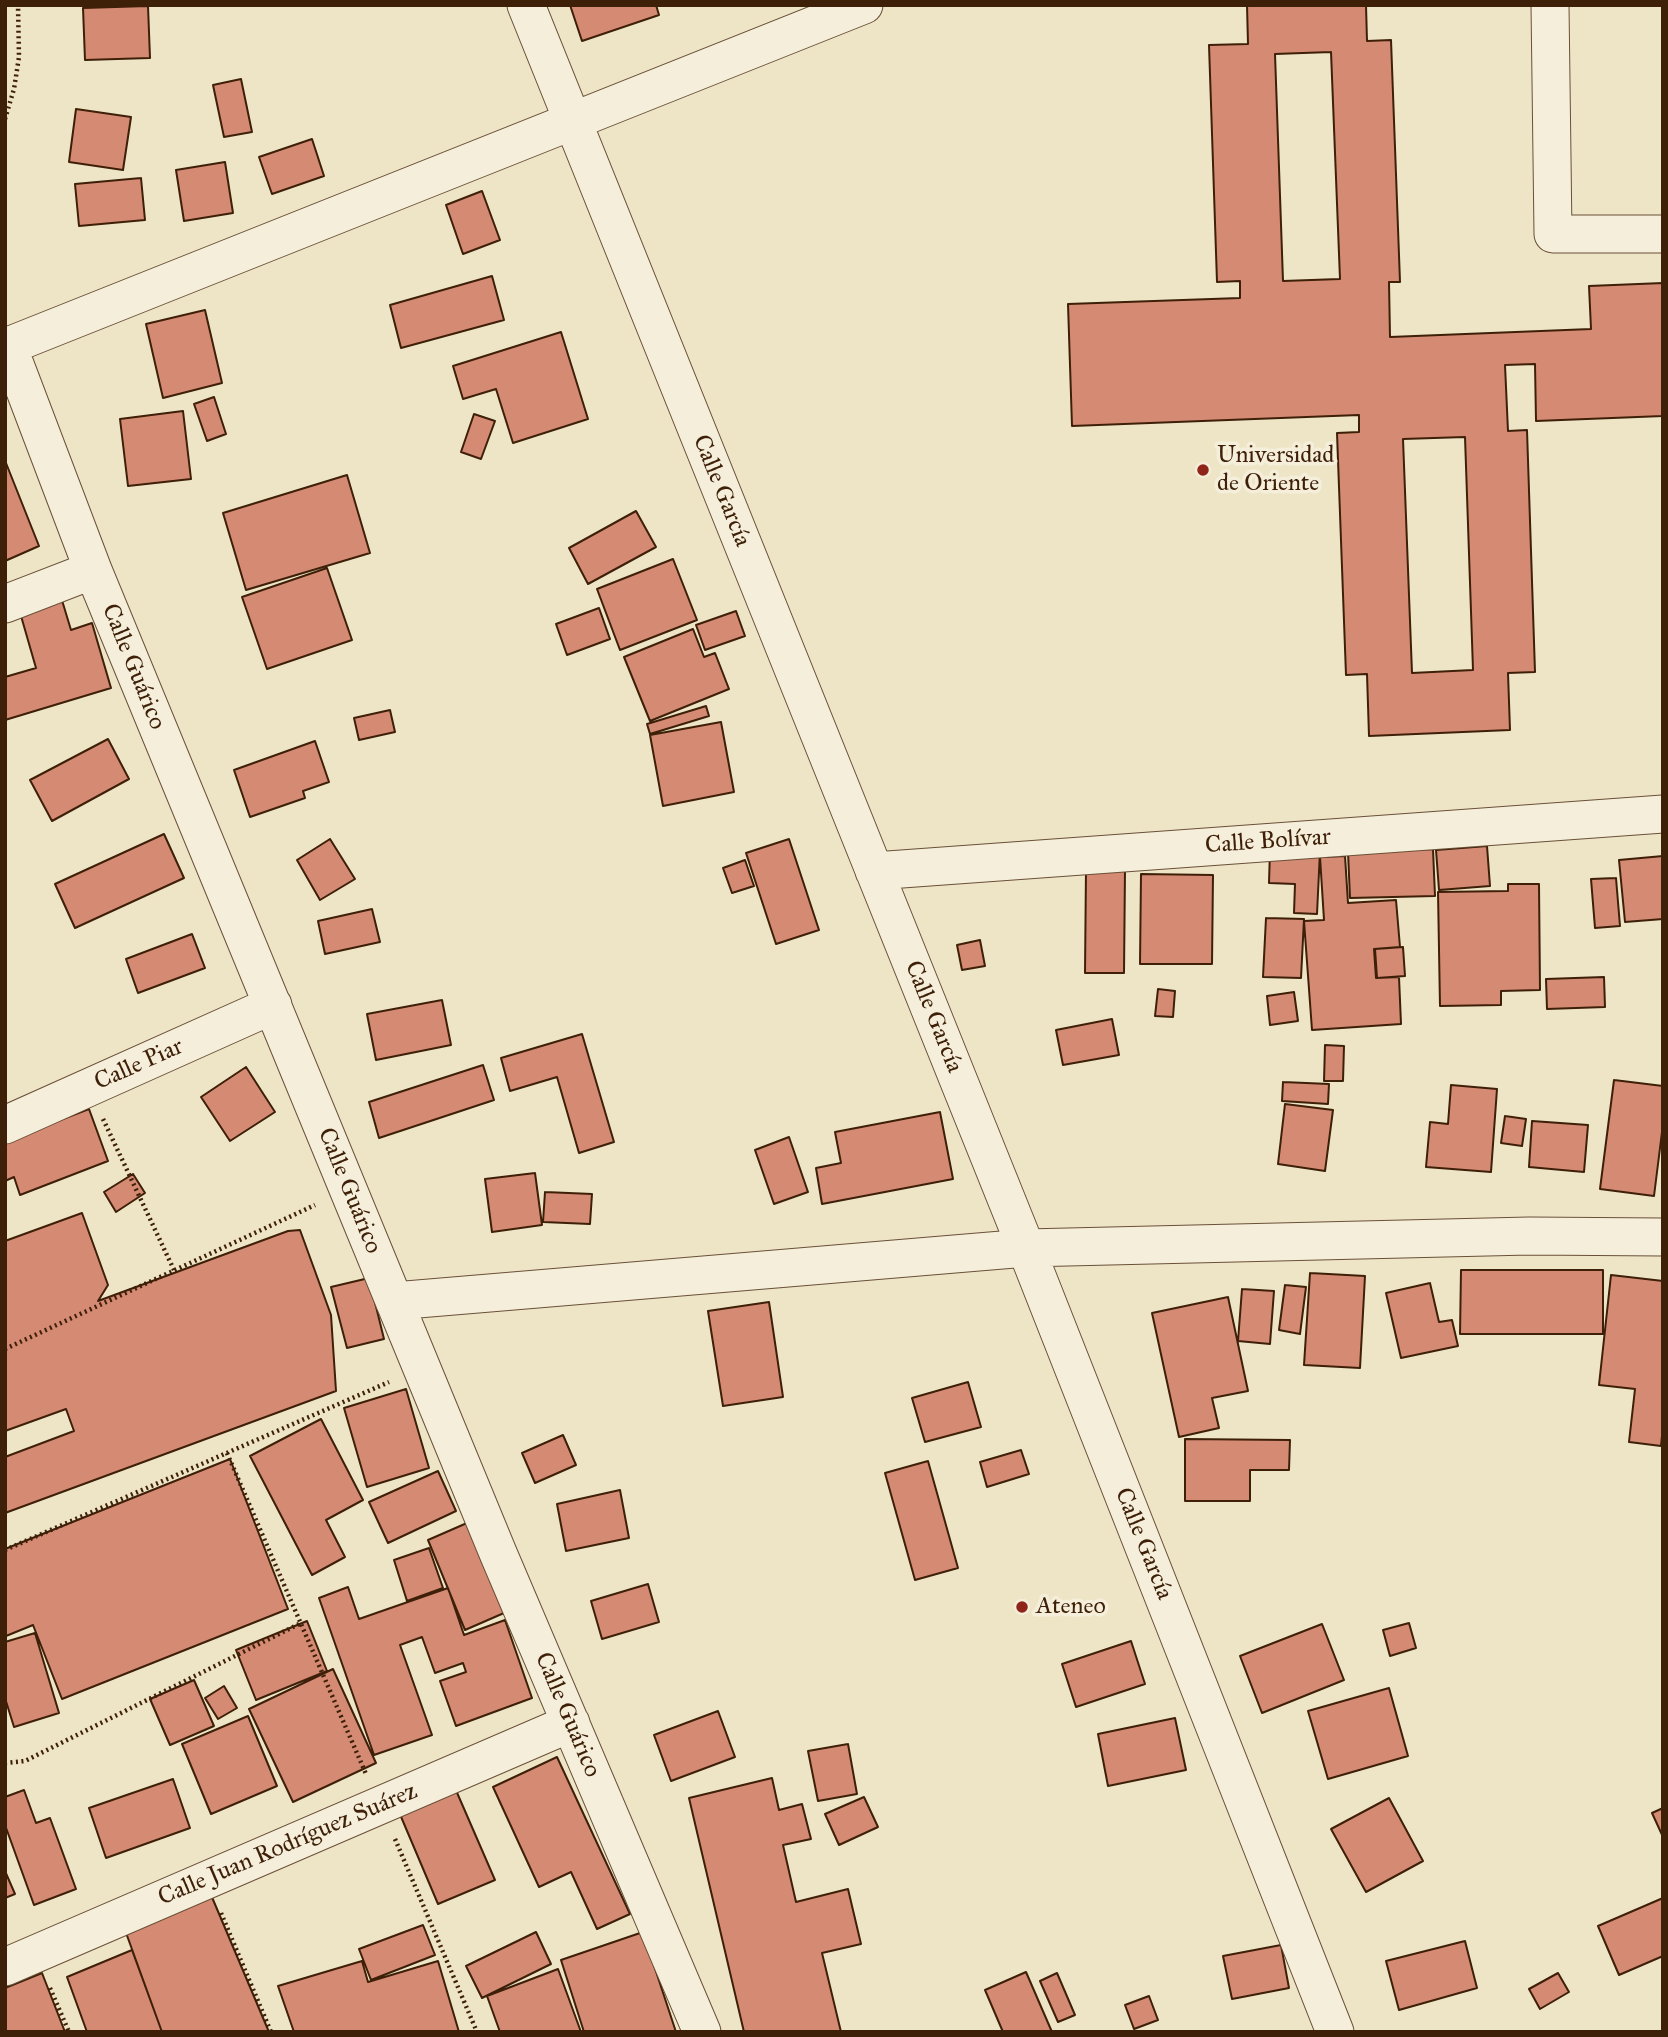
<!DOCTYPE html>
<meta charset="utf-8">
<style>
body{margin:0}
#map{position:relative;width:1668px;height:2037px;overflow:hidden;background:#eee5c6;font-family:"IM FELL Great Primer",serif}
canvas{display:block}
.frame{position:absolute;inset:0;border:7px solid #3e1f08;pointer-events:none}
</style>
<div id="map">
<canvas width="1668" height="2037"></canvas>
<div class="frame"></div>
</div>
<script>
const ctx = document.querySelector('canvas').getContext('2d');
ctx.lineJoin = 'round';
function fillPath(path, color) { ctx.fillStyle = color; ctx.fill(path, 'evenodd'); }
const toPath = rows => new Path2D(rows.map(r => 'M' + r).join(''));
function strokePath(path, color, width, dash) { ctx.strokeStyle = color; ctx.lineWidth = width; ctx.lineCap = dash ? 'butt' : 'round'; ctx.setLineDash(dash || []); ctx.stroke(path); }
function write(font, color, halo, rows, align = 'center') {
  ctx.font = font + ' "IM FELL Great Primer",serif'; ctx.lineWidth = 7; ctx.setLineDash([]); ctx.textBaseline = 'middle'; ctx.strokeStyle = halo; ctx.fillStyle = color; for (const [text, x, y, turn = 0] of rows) {
    ctx.save(); ctx.translate(x, y); ctx.rotate((+turn || 0) * Math.PI / 180); ctx.textAlign = isNaN(turn) ? turn : align; if (halo) ctx.strokeText(text, 0, 0); ctx.fillText(text, 0, 0); ctx.restore();
  }
}
const building = toPath([
 [570,5,656,5,659,15,582,41,570,5],
 [1247,5,1366,5,1367,41,1391,40,1400,282,1389,282,1390,337,1591,329,1589,286,1663,283,1663,416,1536,421,1535,364,1505,365,1508,431,1527,430,1535,672,1508,673,1510,730,1369,736,1367,674,1346,675,1337,433,1359,432,1359,415,1072,426,1068,304,1240,298,1240,281,1217,282,1209,45,1248,44,1247,5],
 [1331,52,1340,279,1283,281,1275,54,1331,52],
 [1465,437,1473,670,1412,673,1403,439,1465,437],
 [148,6,150,58,85,60,83,8,148,6],
 [241,79,252,132,224,137,213,85,241,79],
 [76,109,131,117,123,170,69,162,76,109],
 [312,139,324,176,272,194,259,157,312,139],
 [225,162,233,213,184,221,176,170,225,162],
 [141,178,145,220,79,226,75,184,141,178],
 [482,191,500,240,463,254,446,205,482,191],
 [492,276,504,320,401,348,390,305,492,276],
 [205,310,222,383,163,398,146,324,205,310],
 [561,332,588,419,513,443,496,389,463,399,453,366,561,332],
 [214,397,226,434,207,441,194,404,214,397],
 [183,411,191,479,128,486,120,419,183,411],
 [474,414,495,421,481,459,461,452,474,414],
 [6,463,39,546,5,561,5,463,6,463],
 [347,475,370,553,246,590,223,513,347,475],
 [636,511,656,547,588,584,569,548,636,511],
 [673,559,697,620,620,650,597,589,673,559],
 [327,568,352,640,267,669,242,597,327,568],
 [61,597,71,630,92,623,111,688,5,720,5,677,36,668,19,609,61,597],
 [599,608,610,639,567,655,556,624,599,608],
 [736,611,745,636,705,650,696,625,736,611],
 [693,629,704,657,715,653,729,689,650,721,624,657,693,629],
 [706,706,709,716,650,734,647,724,706,706],
 [390,710,395,732,359,740,354,718,390,710],
 [721,722,734,792,663,806,650,735,721,722],
 [108,739,129,779,52,821,30,780,108,739],
 [315,741,329,782,303,791,305,798,250,817,234,770,315,741],
 [164,834,184,878,75,928,55,884,164,834],
 [330,839,355,879,320,900,297,860,330,839],
 [789,839,819,930,776,944,746,853,789,839],
 [1487,846,1490,886,1439,890,1436,850,1487,846],
 [1433,849,1435,896,1350,898,1348,852,1433,849],
 [1270,850,1320,851,1317,914,1294,913,1295,884,1269,883,1270,850],
 [1345,856,1348,903,1396,900,1400,947,1374,949,1376,978,1399,977,1401,1024,1312,1030,1304,921,1324,920,1320,857,1345,856],
 [1663,856,1663,919,1625,922,1619,860,1663,856],
 [745,860,754,886,732,893,723,868,745,860],
 [1086,869,1125,869,1124,973,1085,973,1086,869],
 [1141,874,1213,875,1212,964,1140,964,1141,874],
 [1616,878,1620,926,1595,928,1591,879,1616,878],
 [1508,884,1539,884,1540,990,1501,991,1501,1005,1440,1006,1438,892,1508,891,1508,884],
 [372,909,380,942,325,954,318,921,372,909],
 [1266,918,1304,919,1301,978,1263,977,1266,918],
 [192,934,205,968,138,993,126,959,192,934],
 [980,940,985,966,962,970,957,945,980,940],
 [1403,947,1405,976,1377,978,1375,949,1403,947],
 [1604,977,1605,1007,1547,1009,1546,979,1604,977],
 [1158,989,1175,991,1173,1017,1155,1016,1158,989],
 [1294,992,1298,1021,1270,1025,1267,996,1294,992],
 [442,1000,451,1045,376,1060,367,1014,442,1000],
 [1112,1019,1119,1055,1063,1065,1056,1030,1112,1019],
 [582,1034,614,1142,579,1153,557,1077,510,1091,501,1058,582,1034],
 [1325,1045,1344,1046,1343,1081,1324,1081,1325,1045],
 [483,1065,494,1100,379,1138,369,1102,483,1065],
 [246,1067,275,1112,230,1141,201,1097,246,1067],
 [1614,1080,1663,1086,1663,1124,1654,1196,1600,1189,1614,1080],
 [1283,1082,1329,1084,1328,1104,1282,1101,1283,1082],
 [1451,1085,1497,1089,1491,1172,1426,1167,1430,1122,1448,1124,1451,1085],
 [1285,1104,1333,1110,1325,1171,1278,1164,1285,1104],
 [89,1109,108,1161,20,1195,14,1177,5,1181,5,1141,89,1109],
 [940,1112,953,1179,822,1204,816,1168,841,1163,835,1132,940,1112],
 [1505,1116,1526,1119,1522,1146,1501,1143,1505,1116],
 [1532,1121,1588,1125,1584,1172,1529,1167,1532,1121],
 [789,1137,808,1192,774,1204,755,1150,789,1137],
 [535,1173,542,1225,492,1232,485,1179,535,1173],
 [133,1174,145,1193,116,1212,104,1192,133,1174],
 [545,1192,592,1194,590,1224,543,1222,545,1192],
 [82,1213,108,1285,98,1301,288,1231,300,1230,331,1315,336,1391,5,1513,5,1457,74,1431,66,1409,5,1431,5,1241,82,1213],
 [1461,1270,1603,1270,1603,1334,1460,1334,1461,1270],
 [1310,1273,1365,1276,1360,1368,1304,1365,1310,1273],
 [1611,1275,1663,1281,1663,1425,1661,1446,1629,1442,1635,1389,1599,1385,1611,1275],
 [369,1278,384,1339,347,1348,331,1287,369,1278],
 [1430,1283,1439,1322,1452,1320,1458,1346,1401,1358,1386,1293,1430,1283],
 [1285,1285,1306,1287,1300,1334,1279,1330,1285,1285],
 [1242,1289,1274,1291,1270,1344,1238,1341,1242,1289],
 [1228,1297,1248,1391,1212,1398,1219,1428,1179,1437,1152,1313,1228,1297],
 [769,1302,783,1397,723,1406,708,1311,769,1302],
 [968,1382,981,1427,925,1442,912,1398,968,1382],
 [406,1389,429,1468,367,1487,344,1408,406,1389],
 [321,1419,363,1500,326,1520,345,1557,312,1575,250,1456,321,1419],
 [563,1435,576,1465,535,1483,522,1453,563,1435],
 [1185,1439,1290,1440,1289,1470,1250,1470,1250,1501,1185,1501,1185,1439],
 [1021,1450,1029,1474,987,1487,980,1462,1021,1450],
 [230,1459,288,1609,62,1699,33,1625,6,1636,5,1633,5,1549,230,1459],
 [928,1461,958,1568,915,1580,885,1473,928,1461],
 [438,1471,456,1511,388,1543,369,1502,438,1471],
 [620,1490,629,1538,566,1551,557,1504,620,1490],
 [467,1523,504,1613,465,1630,428,1540,467,1523],
 [429,1548,443,1588,407,1601,394,1560,429,1548],
 [648,1584,659,1622,602,1639,591,1601,648,1584],
 [348,1587,359,1619,448,1588,464,1635,505,1620,532,1698,456,1726,440,1681,466,1672,463,1663,435,1673,422,1637,400,1645,432,1735,374,1755,319,1598,348,1587],
 [307,1621,327,1671,256,1700,236,1650,307,1621],
 [1409,1623,1416,1648,1390,1656,1383,1630,1409,1623],
 [1322,1624,1344,1680,1262,1713,1240,1656,1322,1624],
 [35,1633,59,1713,14,1727,5,1698,5,1642,35,1633],
 [1131,1641,1145,1684,1076,1707,1062,1664,1131,1641],
 [333,1669,376,1763,293,1802,249,1709,333,1669],
 [194,1680,214,1726,170,1745,150,1699,194,1680],
 [224,1686,237,1708,218,1719,205,1698,224,1686],
 [1389,1688,1408,1756,1328,1779,1308,1711,1389,1688],
 [718,1711,735,1757,671,1781,654,1735,718,1711],
 [248,1716,277,1786,211,1814,182,1744,248,1716],
 [1175,1718,1186,1770,1108,1786,1098,1734,1175,1718],
 [848,1744,857,1794,818,1801,808,1751,848,1744],
 [557,1757,630,1914,597,1929,571,1872,539,1887,493,1787,557,1757],
 [772,1778,779,1810,802,1804,811,1839,783,1845,796,1902,848,1889,861,1944,822,1953,841,2032,744,2032,689,1798,772,1778],
 [173,1779,190,1828,106,1858,89,1808,173,1779],
 [455,1788,495,1880,438,1904,399,1812,455,1788],
 [24,1790,36,1823,50,1818,76,1889,34,1905,5,1825,5,1797,24,1790],
 [864,1797,878,1827,839,1845,825,1814,864,1797],
 [1389,1798,1423,1861,1366,1892,1331,1829,1389,1798],
 [1663,1808,1663,1837,1652,1813,1663,1808],
 [5,1871,15,1894,5,1898,5,1871],
 [206,1883,269,2032,162,2032,121,1919,206,1883],
 [1663,1898,1663,1956,1619,1975,1598,1926,1663,1898],
 [423,1925,435,1955,371,1980,359,1949,423,1925],
 [536,1932,551,1964,482,1998,466,1966,536,1932],
 [643,1932,676,2032,584,2032,561,1960,643,1932],
 [1465,1941,1477,1988,1399,2010,1386,1961,1465,1941],
 [1281,1945,1289,1988,1232,1999,1223,1956,1281,1945],
 [132,1950,162,2032,87,2032,67,1977,132,1950],
 [362,1961,368,1982,438,1961,459,2032,294,2032,278,1986,362,1961],
 [558,1969,581,2032,500,2032,487,1996,558,1969],
 [1026,1972,1052,2032,1003,2032,985,1990,1026,1972],
 [42,1973,65,2032,5,2032,5,1988,42,1973],
 [1057,1973,1075,2015,1058,2022,1040,1981,1057,1973],
 [1558,1973,1569,1992,1540,2009,1529,1989,1558,1973],
 [1149,1996,1158,2020,1134,2029,1125,2005,1149,1996]
]);
fillPath(building, '#d58a74');
strokePath(building, '#3e1f08', 2);
const minor = toPath([
 [526,5,1026,1248,1335,2032],
 [1550,5,1553,234,1663,234],
 [5,604,93,570],
 [874,871,1663,814],
 [5,1125,273,1005],
 [394,1301,1026,1248,1529,1236,1663,1237],
 [5,1967,571,1723],
 [702,2032,498,1553,93,570,8,346,864,5]
]);
strokePath(minor, '#6a5038', 39);
strokePath(toPath([
 [5,119,14,89,19,57,18,5],
 [103,1119,174,1270],
 [5,1349,315,1205],
 [227,1453,366,1774],
 [5,1550,389,1382],
 [5,1763,25,1761,301,1623],
 [395,1839,477,2032],
 [221,1913,271,2032],
 [50,1988,69,2032]
]), '#3e1f08', 4.5, [2, 3.5]);
strokePath(minor, '#f4eeda', 37);
for (const [x, y, r, color] of [
 [1203,470,7,"#8f2418"],
 [1022,1607,7,"#8f2418"]
]) { const dot = new Path2D(); dot.arc(x, y, r, 0, 2 * Math.PI); ctx.fillStyle = color; ctx.fill(dot); strokePath(dot, '#f4eeda', 2.5); }
write('24px', '#3e1f08', '#f4eeda', [
 ["Universidad",1217,456],
 ["de Oriente",1217,484],
 ["Ateneo",1036,1607]
], 'left');
write('24px', '#3e1f08', '#f4eeda', [
 ["Calle García",721,491,68],
 ["Calle Guárico",133,667,68],
 ["Calle Bolívar",1268,842,-4],
 ["Calle García",933,1017,68],
 ["Calle Piar",139,1065,-24],
 ["Calle Guárico",349,1191,68],
 ["Calle García",1143,1544,68],
 ["Calle Guárico",567,1715,67],
 ["Calle Juan Rodríguez Suárez",288,1845,-23]
]);
</script>
